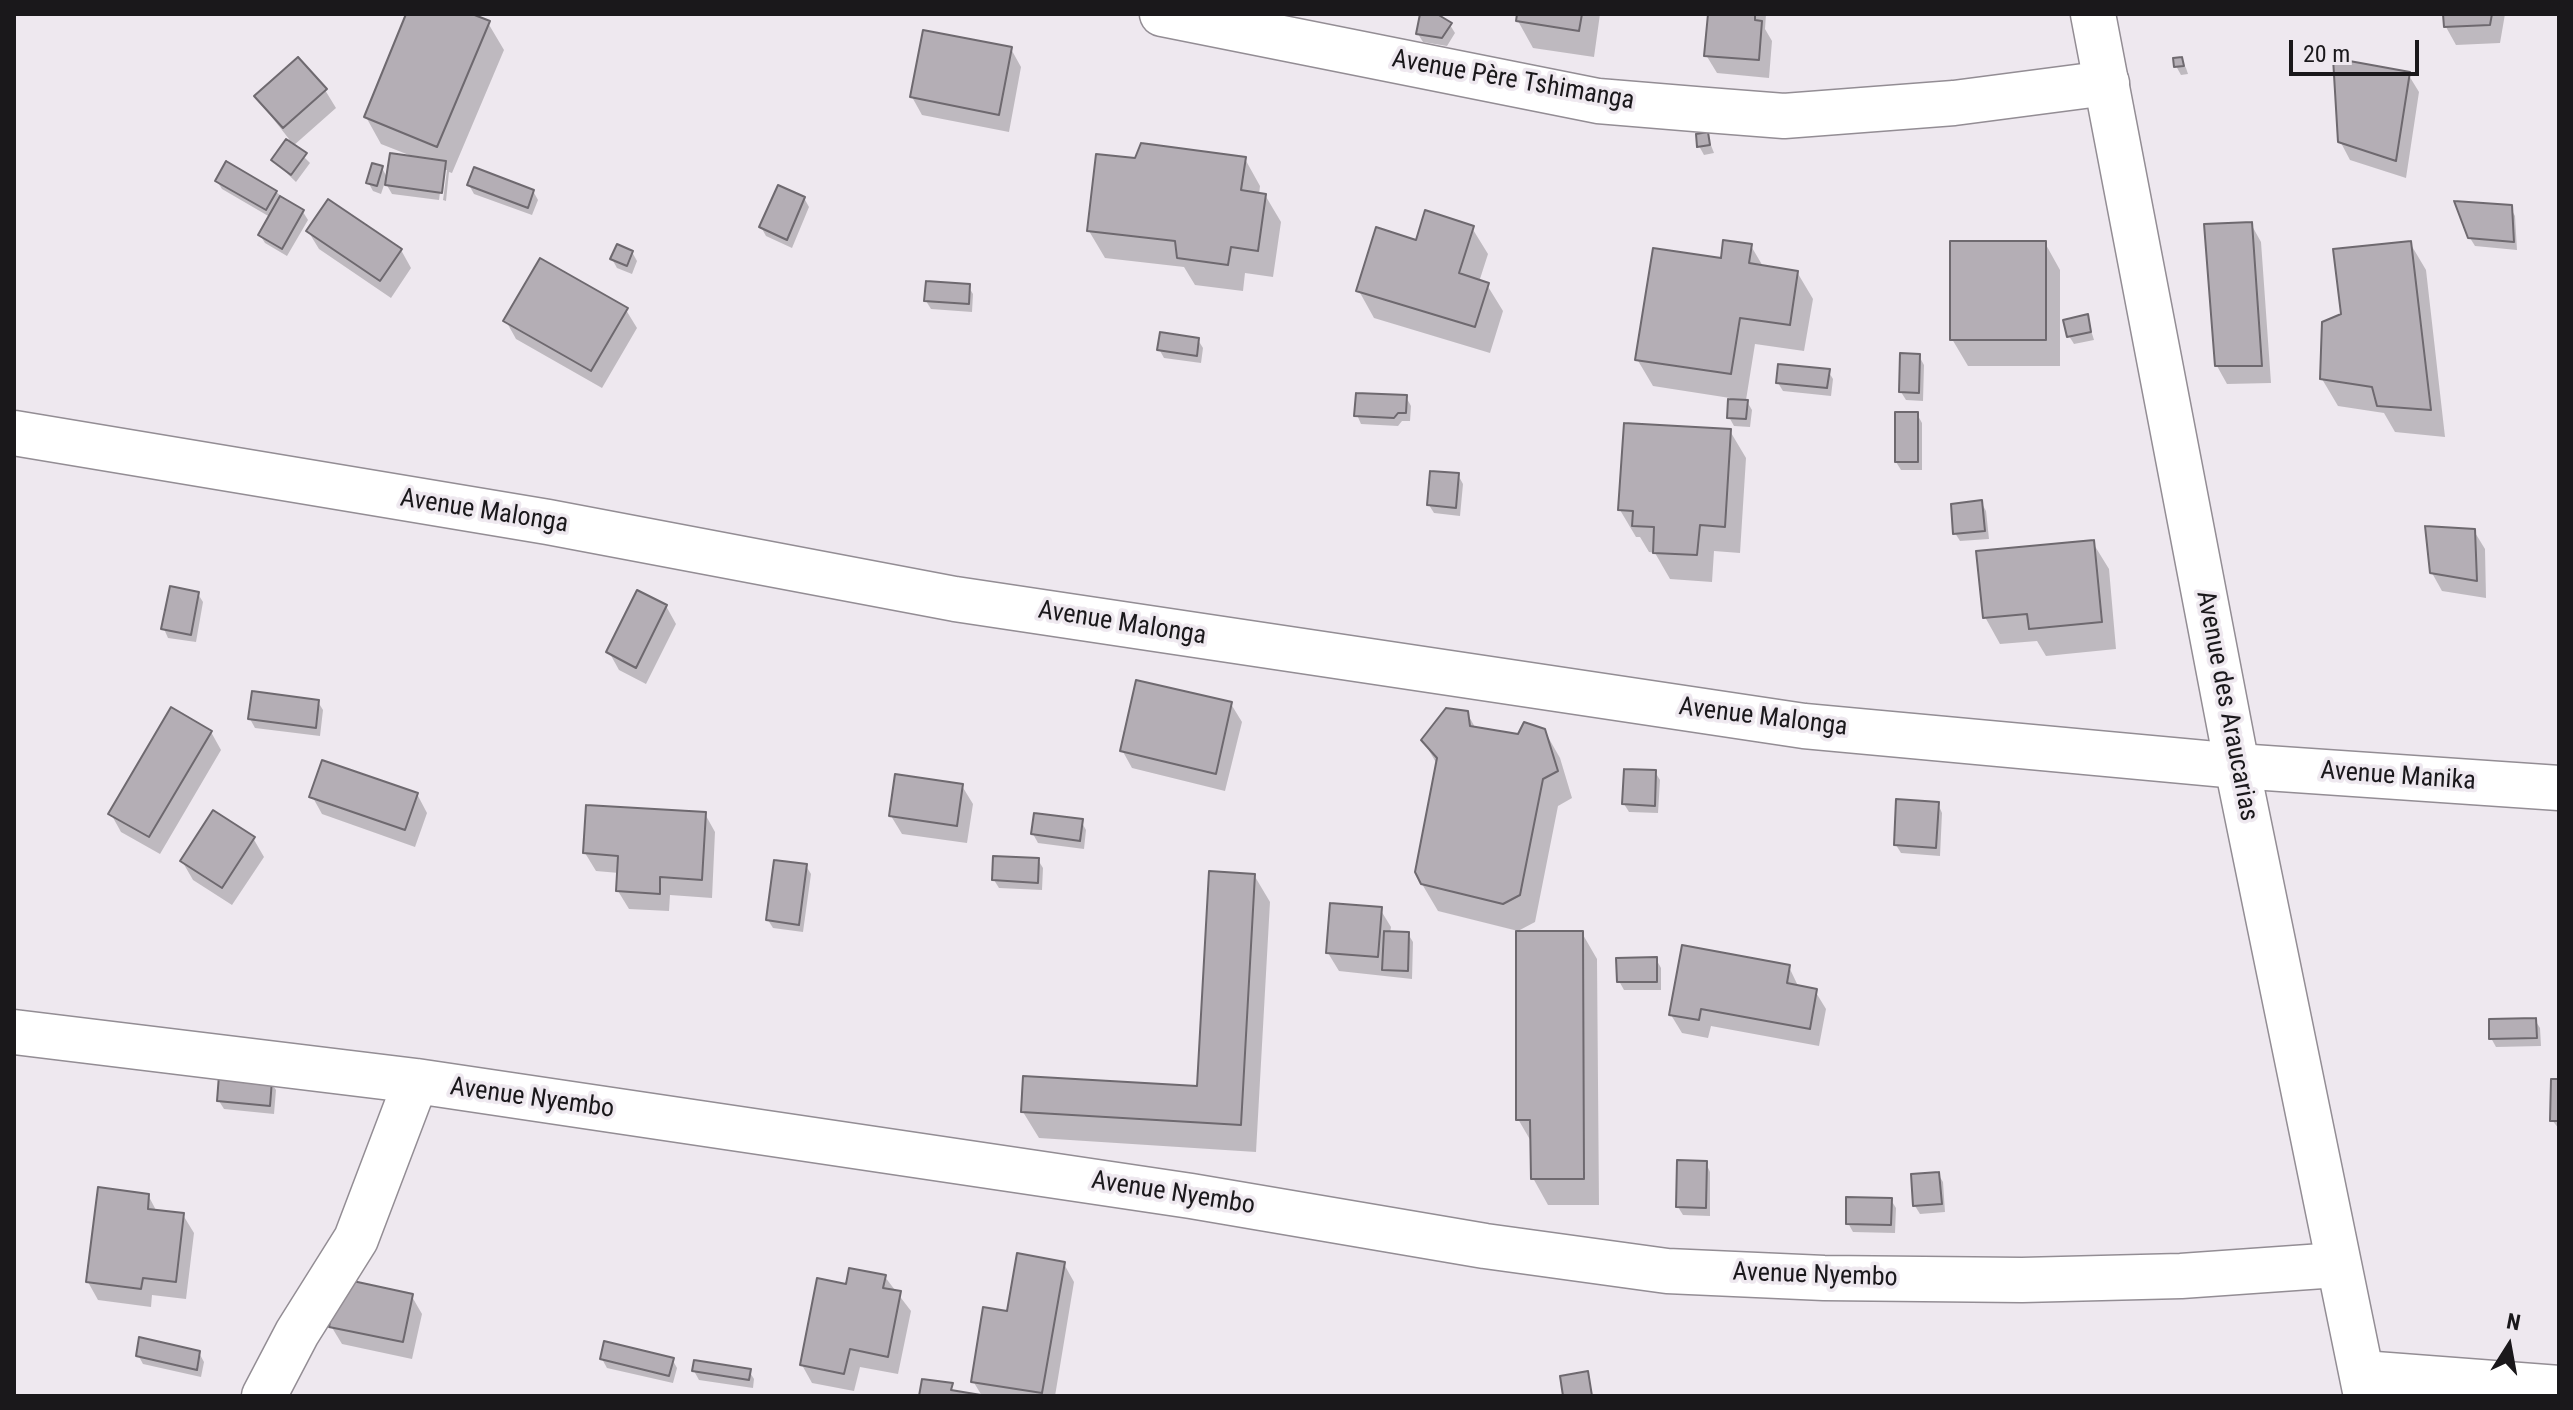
<!DOCTYPE html>
<meta charset="utf-8">
<style>
body{margin:0}
#map{position:relative;width:2573px;height:1410px;overflow:hidden;background:#eee8ef;font-family:"Roboto Condensed",sans-serif}
canvas{display:block}
.frame{position:absolute;inset:0;border:16px solid #1a181b;pointer-events:none}
.north{position:absolute;left:2469px;top:1306px;width:80px;height:80px;-webkit-text-stroke:6px #eee8ef;paint-order:stroke;rotate:11deg;font-size:22px;font-weight:700;line-height:32px;text-align:center;color:#1a181b}
.north::after{content:'';display:block;margin:auto;width:28px;height:36px;background:#1a181b;clip-path:polygon(50% 0,100% 100%,50% 72%,0 100%)}
.scale{position:absolute;left:2289px;top:40px;width:130px;height:36px;box-sizing:border-box;border:4px solid #1a181b;border-top:0;padding-left:10px;font-size:24px;line-height:28px;white-space:nowrap;color:#1a181b;-webkit-text-stroke:6px #eee8ef;paint-order:stroke}
</style>
<div id="map">
<canvas width="2573" height="1410"></canvas>
<div class="frame"></div>
<div class="north">N</div>
<div class="scale">20 m</div>
</div>
<script>
const ctx = document.querySelector('canvas').getContext('2d');
ctx.lineJoin = 'round';
function fillPath(path, color) { ctx.fillStyle = color; ctx.fill(path, 'evenodd'); }
const toPath = rows => new Path2D(rows.map(r => 'M' + r).join(''));
function strokePath(path, color, width, dash) { ctx.strokeStyle = color; ctx.lineWidth = width; ctx.lineCap = dash ? 'butt' : 'round'; ctx.setLineDash(dash || []); ctx.stroke(path); }
function write(font, color, halo, rows, align = 'center') {
  ctx.font = font + ' "Roboto Condensed",sans-serif'; ctx.lineWidth = 7; ctx.setLineDash([]); ctx.textBaseline = 'middle'; ctx.strokeStyle = halo; ctx.fillStyle = color; for (const [text, x, y, turn = 0] of rows) {
    ctx.save(); ctx.translate(x, y); ctx.rotate((+turn || 0) * Math.PI / 180); ctx.textAlign = isNaN(turn) ? turn : align; if (halo) ctx.strokeText(text, 0, 0); ctx.fillText(text, 0, 0); ctx.restore();
  }
}
fillPath(toPath([
 [408,14,466,14,488,23,504,50,452,173,449,172,446,201,443,200,447,170,443,170,439,200,392,194,385,182,381,194,373,191,368,182,382,168,388,179,414,157,381,144,366,117],
 [1422,14,1431,14,1450,25,1455,33,1447,46,1423,42,1418,34],
 [1519,14,1600,14,1594,57,1533,48,1518,21],
 [1710,14,1766,14,1765,29,1772,41,1769,78,1717,73,1706,55],
 [2445,14,2505,14,2500,43,2456,45,2446,27],
 [1011,49,1021,67,1009,132,922,115,912,97],
 [2181,59,2186,68,2188,74,2181,75,2176,66],
 [298,60,325,90,336,108,293,146,310,163,296,182,273,160,289,139,256,97],
 [2408,74,2419,92,2406,178,2350,160,2340,141],
 [1707,135,1714,153,1704,155,1699,146],
 [1245,159,1260,186,1259,195,1265,195,1281,222,1273,277,1245,273,1243,291,1195,285,1184,267,1105,258,1089,231,1136,160],
 [217,181,276,192,303,212,308,220,287,256,265,243,260,235,270,217,222,189],
 [469,185,533,191,538,200,532,215,474,194],
 [804,198,809,207,792,248,766,236,761,227],
 [2510,207,2515,216,2517,250,2475,246,2470,238],
 [2251,224,2261,242,2271,383,2227,384,2217,366],
 [1472,228,1488,254,1479,282,1487,285,1503,311,1490,353,1374,318,1359,291,1418,242],
 [308,231,401,250,411,268,391,298,319,249],
 [2045,243,2060,270,2060,366,1968,366,1952,339],
 [2410,243,2426,270,2445,437,2395,432,2384,413,2338,406,2322,379,2343,315],
 [1751,246,1764,268,1797,272,1813,299,1804,351,1755,344,1746,400,1752,410,1750,427,1734,426,1729,417,1730,398,1653,386,1637,359,1722,261],
 [632,252,637,261,632,274,617,268,612,259],
 [968,286,973,294,972,312,931,309,926,301],
 [626,310,637,328,602,388,516,339,506,321],
 [2087,317,2094,340,2074,344,2069,336],
 [1198,340,1203,348,1201,363,1164,358,1159,349],
 [1919,356,1924,365,1923,401,1906,400,1901,392],
 [1828,371,1833,379,1831,396,1783,391,1778,383],
 [1406,397,1411,406,1410,421,1402,421,1398,426,1361,424,1357,415],
 [1917,414,1922,423,1922,470,1901,470,1896,462],
 [1730,431,1746,458,1740,553,1714,551,1712,582,1670,579,1655,553,1649,552,1640,537,1636,537,1620,510],
 [1458,475,1463,484,1460,516,1434,513,1429,505],
 [1981,502,1986,511,1989,539,1960,541,1955,533],
 [2474,531,2485,549,2486,598,2442,591,2432,573],
 [2093,543,2109,569,2116,649,2046,656,2037,641,2000,644,1985,617],
 [198,594,203,602,196,642,168,638,164,629],
 [666,606,676,624,646,684,619,670,609,652],
 [318,702,323,710,320,736,255,728,250,719],
 [1231,704,1242,722,1225,791,1132,768,1122,750],
 [1467,713,1476,729,1519,736,1544,730,1560,758,1572,798,1558,806,1535,922,1518,931,1438,911,1422,884,1438,766,1423,740],
 [211,732,221,750,160,854,121,832,111,814],
 [1655,772,1660,780,1658,813,1629,812,1624,804],
 [962,786,973,804,967,843,902,834,891,816],
 [417,794,427,813,415,847,322,814,312,796],
 [1938,804,1942,813,1940,856,1901,853,1896,845],
 [705,814,715,832,712,898,670,895,669,911,629,909,618,891,619,873,596,871,585,853],
 [1081,821,1086,830,1084,849,1038,843,1033,834],
 [253,838,264,857,232,905,193,880,182,861],
 [1038,860,1043,868,1042,890,999,888,994,880],
 [806,866,811,874,803,932,773,928,768,920],
 [1254,875,1270,902,1256,1152,1039,1138,1023,1112,1199,1088],
 [1380,909,1391,927,1390,933,1408,934,1413,942,1412,979,1339,971,1328,953],
 [1582,933,1597,959,1599,1205,1548,1205,1533,1178,1532,1143,1518,1119],
 [1656,959,1661,968,1661,990,1624,990,1619,981],
 [1789,967,1799,988,1815,991,1826,1009,1819,1046,1711,1026,1708,1038,1682,1033,1671,1015],
 [2535,1020,2540,1028,2541,1046,2496,1047,2491,1038],
 [2559,1081,2559,1129,2552,1120],
 [271,1082,276,1090,274,1114,224,1109,219,1101],
 [1706,1163,1710,1172,1710,1216,1683,1215,1678,1207],
 [1938,1174,1943,1182,1945,1212,1920,1214,1915,1206],
 [148,1195,157,1212,183,1215,194,1233,186,1299,152,1295,151,1307,98,1300,88,1282],
 [1891,1200,1896,1208,1895,1233,1853,1232,1848,1223],
 [1064,1264,1074,1282,1055,1396,982,1396,973,1381,1009,1314],
 [885,1277,911,1311,898,1374,860,1367,854,1391,812,1383,802,1365,847,1287],
 [411,1295,422,1314,412,1359,342,1344,331,1326],
 [199,1353,204,1362,201,1377,143,1364,138,1355],
 [602,1359,672,1359,677,1368,673,1383,607,1368],
 [694,1371,749,1371,754,1379,753,1388,699,1380]
]), '#0003');
const building = toPath([
 [406,14,472,14,490,21,437,147,364,117,406,14],
 [1420,14,1437,14,1452,23,1442,38,1416,34,1420,14],
 [1517,14,1582,14,1579,31,1516,21,1517,14],
 [1708,14,1755,14,1755,20,1762,21,1759,60,1704,56,1708,14],
 [2443,14,2492,14,2490,25,2444,27,2443,14],
 [923,30,1012,47,999,115,910,97,923,30],
 [298,57,327,89,283,128,254,96,298,57],
 [2182,57,2184,66,2174,67,2173,58,2182,57],
 [2333,58,2410,72,2396,161,2338,142,2333,58],
 [1708,132,1710,145,1697,147,1696,134,1708,132],
 [286,139,307,153,291,175,271,160,286,139],
 [1141,143,1246,157,1241,190,1266,194,1258,251,1231,247,1228,265,1177,258,1175,241,1087,231,1096,154,1135,158,1141,143],
 [390,153,446,161,442,193,385,185,390,153],
 [226,161,277,191,266,210,215,181,226,161],
 [372,163,383,166,377,186,366,183,372,163],
 [474,167,534,190,528,208,467,185,474,167],
 [778,185,805,197,787,240,759,227,778,185],
 [280,196,304,210,282,249,258,235,280,196],
 [328,199,402,249,380,281,306,231,328,199],
 [2454,201,2512,205,2514,242,2468,238,2454,201],
 [1425,210,1474,226,1459,273,1489,283,1475,327,1356,291,1376,227,1416,240,1425,210],
 [2252,222,2262,366,2215,366,2204,224,2252,222],
 [1723,240,1752,244,1749,263,1798,271,1790,325,1740,318,1731,374,1635,360,1653,248,1721,258,1723,240],
 [1950,241,2046,241,2046,340,1950,340,1950,241],
 [2411,241,2431,410,2377,406,2372,387,2320,379,2322,322,2341,314,2333,249,2411,241],
 [617,244,633,251,627,266,610,259,617,244],
 [540,258,628,308,591,371,503,321,540,258],
 [926,281,970,284,969,304,924,301,926,281],
 [2088,314,2091,332,2067,337,2063,320,2088,314],
 [1160,332,1199,338,1197,356,1157,350,1160,332],
 [1900,353,1920,354,1919,393,1899,392,1900,353],
 [1778,364,1830,369,1827,388,1776,383,1778,364],
 [1356,393,1407,395,1406,413,1398,413,1394,418,1354,416,1356,393],
 [1728,399,1748,400,1746,419,1727,418,1728,399],
 [1895,412,1918,412,1918,462,1895,462,1895,412],
 [1624,423,1731,429,1725,527,1700,525,1697,555,1653,553,1654,527,1632,526,1633,511,1618,510,1624,423],
 [1430,471,1459,473,1456,508,1427,505,1430,471],
 [1982,500,1985,531,1953,534,1951,504,1982,500],
 [2425,526,2475,529,2477,581,2430,573,2425,526],
 [2094,540,2102,622,2029,629,2027,614,1983,618,1976,551,2094,540],
 [170,586,199,592,191,635,161,629,170,586],
 [637,590,667,605,636,668,606,652,637,590],
 [1136,680,1232,702,1216,774,1120,751,1136,680],
 [252,691,319,700,316,728,248,719,252,691],
 [171,707,212,731,149,837,108,814,171,707],
 [1446,708,1468,711,1470,726,1518,734,1524,722,1545,729,1558,771,1543,779,1520,895,1503,904,1421,884,1415,872,1437,758,1421,740,1446,708],
 [322,760,418,793,405,830,309,797,322,760],
 [1624,769,1656,770,1655,806,1622,804,1624,769],
 [895,774,963,784,957,826,889,816,895,774],
 [1896,799,1939,802,1936,848,1894,845,1896,799],
 [586,805,706,812,702,880,660,877,660,894,616,891,618,856,583,853,586,805],
 [213,810,255,837,222,888,180,861,213,810],
 [1034,813,1083,819,1080,841,1031,834,1034,813],
 [993,856,1039,858,1038,883,992,880,993,856],
 [774,860,807,864,799,925,766,920,774,860],
 [1209,871,1255,874,1241,1125,1021,1112,1023,1076,1197,1086,1209,871],
 [1330,903,1382,907,1378,957,1326,953,1330,903],
 [1384,931,1409,932,1408,971,1382,970,1384,931],
 [1516,931,1583,931,1584,1179,1531,1179,1530,1120,1516,1120,1516,931],
 [1682,945,1790,965,1787,983,1817,989,1810,1029,1701,1009,1699,1020,1669,1015,1682,945],
 [1657,957,1657,982,1617,982,1616,958,1657,957],
 [2536,1018,2537,1038,2489,1039,2489,1019,2536,1018],
 [219,1075,272,1080,270,1106,217,1101,219,1075],
 [2551,1079,2559,1079,2559,1121,2550,1121,2551,1079],
 [1677,1160,1707,1161,1706,1208,1676,1207,1677,1160],
 [1939,1172,1942,1204,1913,1206,1911,1174,1939,1172],
 [98,1187,149,1194,148,1209,184,1213,176,1282,143,1278,141,1289,86,1282,98,1187],
 [1846,1197,1892,1198,1891,1225,1846,1224,1846,1197],
 [1017,1253,1065,1262,1042,1393,971,1382,983,1307,1007,1311,1017,1253],
 [849,1268,886,1275,883,1288,901,1291,888,1357,850,1349,844,1374,800,1365,817,1278,846,1284,849,1268],
 [339,1278,413,1294,403,1342,329,1327,339,1278],
 [139,1337,200,1351,197,1370,136,1356,139,1337],
 [604,1341,674,1358,669,1376,600,1359,604,1341],
 [694,1360,751,1369,749,1380,692,1371,694,1360],
 [1588,1371,1592,1396,1563,1396,1560,1376,1588,1371],
 [922,1379,953,1383,951,1390,987,1396,919,1396,922,1379]
]);
fillPath(building, '#b4aeb5');
strokePath(building, '#6e696f', 2);
const street = toPath([
 [1162,14,1598,101,1707,110,1784,116,1954,103,2107,83],
 [14,433,548,522,955,599,1804,726,2237,766,2559,788],
 [14,1032,416,1081,1191,1196,1485,1246,1667,1271,1824,1278,2022,1280,2181,1276,2337,1265],
 [2362,1373,2559,1388],
 [264,1396,297,1333,356,1239,416,1081]
]);
const secondary = toPath([
 [2093,14,2237,766,2366,1396]
]);
strokePath(street, '#938d94', 47);
strokePath(secondary, '#938d94', 47);
strokePath(street, '#fff', 44);
strokePath(secondary, '#fff', 44);
write('26px', '#1a181b', '#eee8ef', [
 ["Avenue Père Tshimanga",1513,81,10],
 ["Avenue Malonga",484,512,9],
 ["Avenue Malonga",1122,624,9],
 ["Avenue des Araucarias",2226,706,79],
 ["Avenue Malonga",1763,718,7],
 ["Avenue Manika",2398,777,4],
 ["Avenue Nyembo",532,1099,8],
 ["Avenue Nyembo",1173,1194,9],
 ["Avenue Nyembo",1815,1276,2]
]);
</script>
